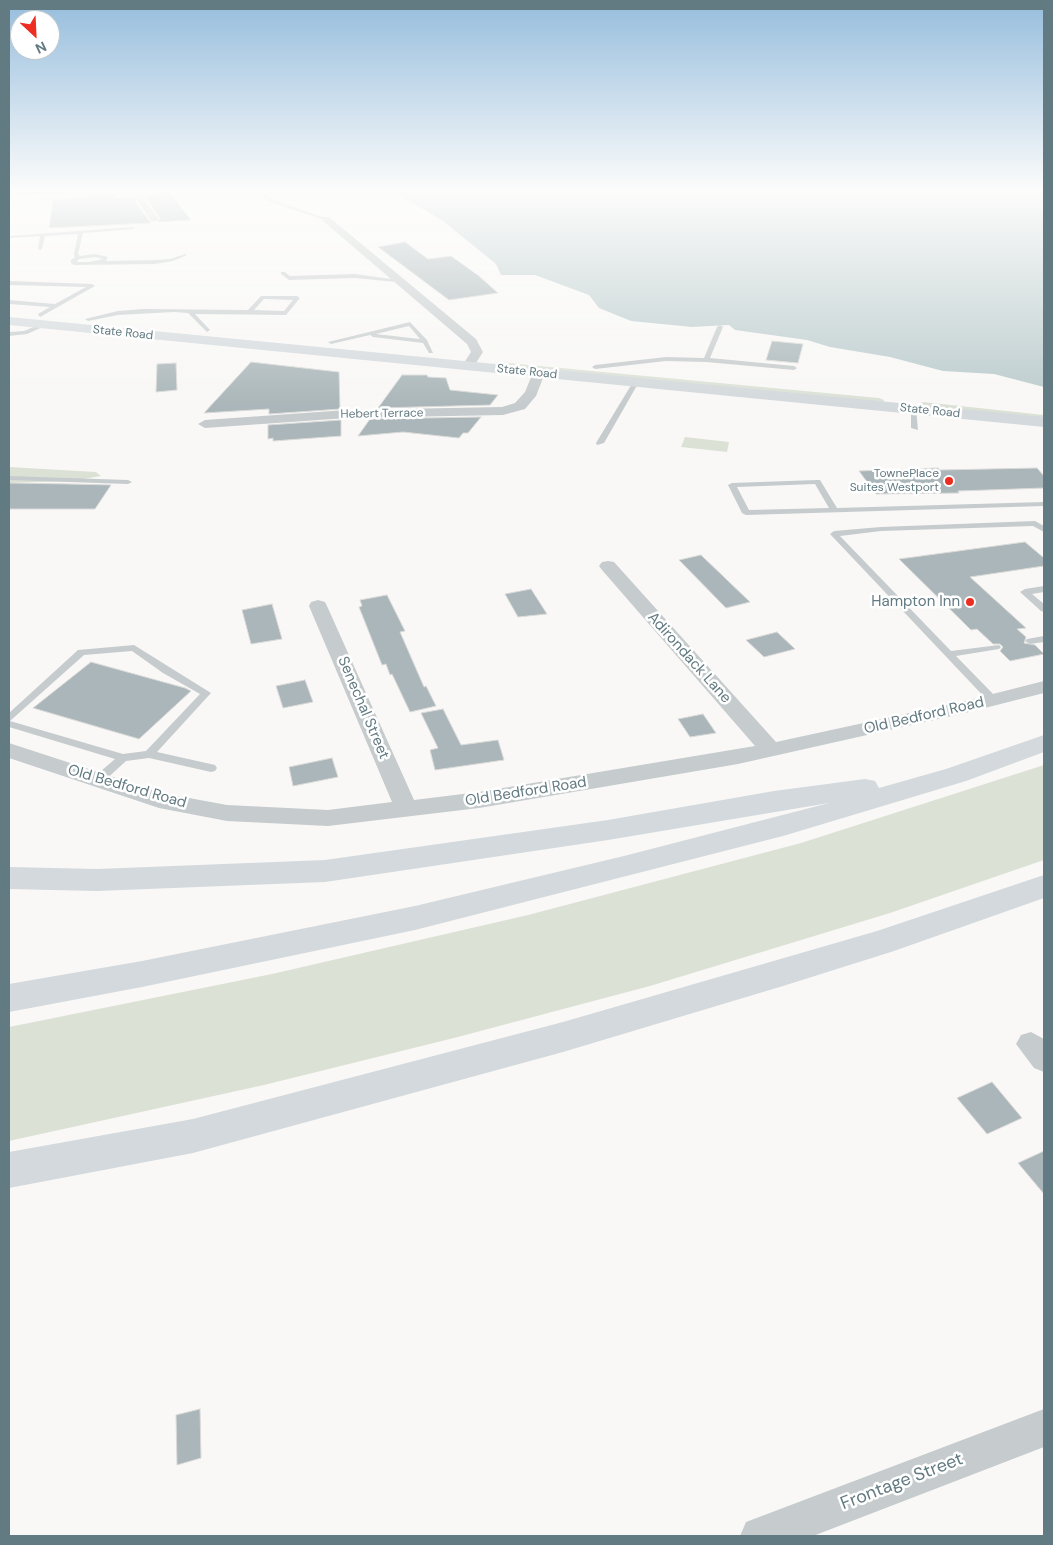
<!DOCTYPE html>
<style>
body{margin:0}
#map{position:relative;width:1053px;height:1545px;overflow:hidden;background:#f9f8f6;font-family:"DM Sans",sans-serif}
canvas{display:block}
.frame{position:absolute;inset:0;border:10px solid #627a82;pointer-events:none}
.north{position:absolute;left:10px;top:10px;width:50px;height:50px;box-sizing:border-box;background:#fff;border:1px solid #c0cacd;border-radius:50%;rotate:155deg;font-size:14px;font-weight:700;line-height:20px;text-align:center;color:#627a82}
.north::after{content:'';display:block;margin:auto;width:18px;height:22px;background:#ed2c22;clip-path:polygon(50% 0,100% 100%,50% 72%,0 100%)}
</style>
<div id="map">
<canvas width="1053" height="1545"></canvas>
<div class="frame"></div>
<div class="north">N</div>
</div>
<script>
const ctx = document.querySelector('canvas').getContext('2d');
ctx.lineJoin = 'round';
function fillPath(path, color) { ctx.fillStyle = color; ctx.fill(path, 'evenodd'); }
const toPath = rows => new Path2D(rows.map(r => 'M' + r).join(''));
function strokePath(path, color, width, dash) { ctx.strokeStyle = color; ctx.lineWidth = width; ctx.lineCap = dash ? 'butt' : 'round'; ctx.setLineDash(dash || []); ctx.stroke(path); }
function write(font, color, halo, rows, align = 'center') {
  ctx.font = font + ' "DM Sans",sans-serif'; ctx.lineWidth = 5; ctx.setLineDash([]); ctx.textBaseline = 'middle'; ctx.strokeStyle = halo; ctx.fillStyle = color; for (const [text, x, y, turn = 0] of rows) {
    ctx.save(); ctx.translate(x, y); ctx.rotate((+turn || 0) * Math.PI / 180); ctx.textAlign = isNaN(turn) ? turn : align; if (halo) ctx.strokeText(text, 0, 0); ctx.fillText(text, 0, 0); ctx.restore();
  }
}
fillPath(toPath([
 [497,362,879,398,884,400,883,404,495,365],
 [923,402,1044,415,1044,420,923,408,920,407,920,403],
 [685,437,729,442,727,452,681,447],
 [9,467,96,472,101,476,71,481,9,483],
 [1044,765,1044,860,890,913,650,986,454,1038,264,1085,9,1141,9,1027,272,974,528,915,801,843]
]), '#dce1d6');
fillPath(toPath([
 [391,190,1044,190,1044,387,994,374,943,371,890,357,830,347,807,340,735,330,729,325,692,327,631,321,599,308,589,295,535,275,501,275,496,264,443,221]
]), '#bbcbcd');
const building = toPath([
 [169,192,191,220,158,222,160,218,148,201,146,195,169,192],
 [105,195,116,195,114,198,135,196,136,203,151,223,49,228,53,200,105,195],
 [405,242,428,259,451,256,479,276,498,293,449,300,378,247,405,242],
 [772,341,803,344,798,363,766,360,772,341],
 [251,362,339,372,340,409,269,414,269,409,204,413,251,362],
 [176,363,177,390,156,392,157,364,176,363],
 [402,375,427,375,428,377,446,378,450,390,498,395,490,405,378,408,402,375],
 [481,417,468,433,463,433,459,438,403,432,358,436,370,419,481,417],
 [341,420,341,436,273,441,273,438,268,439,268,425,341,420],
 [938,468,940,470,1037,468,1044,476,1044,488,958,491,959,493,876,494,859,471,938,468],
 [9,483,69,484,111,485,95,509,9,509,9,483],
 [1025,542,1044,558,1044,566,970,577,1026,628,1017,629,1026,637,1024,643,1035,645,1044,654,1010,661,1000,651,1003,647,1000,644,993,644,977,629,971,630,899,559,1025,542],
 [701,555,750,602,726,608,679,560,701,555],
 [531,589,547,614,518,617,505,594,531,589],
 [387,595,405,631,400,632,424,687,426,686,436,706,410,712,392,674,390,675,386,664,382,665,359,607,362,606,360,600,387,595],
 [272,604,282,639,251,644,242,610,272,604],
 [777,632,795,649,764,657,746,640,777,632],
 [91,662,185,688,191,691,139,739,33,708,91,662],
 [305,680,313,702,283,708,276,686,305,680],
 [443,709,461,745,498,740,504,760,435,770,430,750,438,748,421,713,443,709],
 [703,714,716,733,690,737,678,719,703,714],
 [332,758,338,777,293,786,289,767,332,758],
 [992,1082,1022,1118,987,1134,957,1098,992,1082],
 [1044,1151,1044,1194,1018,1163,1044,1151],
 [200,1409,201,1458,177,1465,176,1415,200,1409]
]);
fillPath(building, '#aab6b9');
strokePath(building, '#dadad8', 1);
fillPath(toPath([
 [255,190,260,190,274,200,328,219,324,220,270,202,255,190],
 [133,227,135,229,83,233,78,254,80,256,95,254,108,257,106,261,155,260,170,259,185,254,187,255,173,261,155,264,74,265,71,263,71,260,75,257,74,254,78,234,45,236,42,249,40,250,38,249,40,236,9,238,9,236,133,227],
 [95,257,103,259,89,262,77,262,79,259,95,257],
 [281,272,285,272,290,276,355,274,399,280,396,282,355,278,289,280,281,274,281,272],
 [9,281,92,284,95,286,40,317,38,314,50,307,9,304,9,300,55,304,86,287,9,285,9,281],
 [261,296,297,296,300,298,286,315,195,314,210,330,207,332,188,313,174,312,118,315,88,321,85,319,118,311,143,309,248,310,261,296],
 [264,299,293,300,284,311,254,310,264,299],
 [410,322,427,340,433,353,429,353,423,343,373,337,370,335,331,344,328,342,410,322],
 [409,326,420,339,376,334,409,326],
 [43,323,45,326,27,334,9,336,9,332,24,331,43,323],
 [720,325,723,327,710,358,794,366,797,368,794,370,706,362,666,361,595,369,592,367,595,365,666,357,704,358,717,327,720,325],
 [636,380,639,382,604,443,597,445,596,443,633,382,636,380],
 [911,408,916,409,918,430,911,428,911,408],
 [9,476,128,480,132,482,128,484,9,480,9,476],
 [817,480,820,480,837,508,1044,502,1044,506,746,515,742,513,728,485,732,483,817,480],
 [815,484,829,508,749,510,737,487,815,484],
 [1035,521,1044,526,1044,532,1033,526,881,531,840,536,951,651,999,645,1001,647,999,649,956,656,997,698,998,700,993,703,989,702,830,534,834,531,881,527,1035,521],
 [1044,586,1044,592,1032,594,1044,604,1044,612,1041,611,1020,592,1025,589,1044,586],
 [1044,636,1044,642,1030,644,1025,641,1027,639,1044,636],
 [134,645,211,693,157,752,215,765,217,768,215,771,211,772,149,758,126,761,102,783,98,784,94,783,92,780,94,777,115,759,9,727,9,713,78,650,134,645],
 [132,651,163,673,200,694,146,751,123,754,10,721,84,655,132,651]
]), '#c6cbcd');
fillPath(toPath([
 [9,190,75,190,71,193,9,196,9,190],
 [135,190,143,190,146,202,159,219,157,221,151,221,138,202,135,190],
 [323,217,329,217,476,339,483,352,472,369,468,370,462,366,471,352,467,344,323,221,323,217],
 [539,369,545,373,536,396,525,409,503,415,347,418,205,428,198,424,205,420,347,410,502,407,515,403,525,392,534,370,539,369],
 [608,561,614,562,776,742,965,701,1044,681,1044,693,965,713,738,764,479,808,328,826,227,821,159,808,9,758,9,743,162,793,227,805,328,810,392,802,309,606,311,602,318,600,325,602,327,606,414,800,479,792,755,746,602,570,599,566,602,562,608,561],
 [1031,1032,1044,1039,1044,1072,1034,1068,1016,1044,1021,1035,1031,1032],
 [1044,1409,1044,1447,813,1536,740,1536,746,1522,1044,1409]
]), '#c6cbcd');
fillPath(toPath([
 [9,317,1044,417,1044,427,9,325,9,317]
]), '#d3d9dc');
fillPath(toPath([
 [1044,735,1044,752,966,781,783,836,415,930,142,987,9,1012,9,984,142,961,415,906,624,856,829,803,608,840,325,882,97,891,9,889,9,867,97,869,325,860,608,820,774,791,865,779,875,781,879,788,946,769,1044,735],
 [1044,875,1044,898,894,951,783,986,563,1052,193,1153,9,1188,9,1152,193,1119,563,1022,877,931,1044,875]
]), '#d3d9dc');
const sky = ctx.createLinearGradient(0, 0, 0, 406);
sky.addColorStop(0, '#96bddd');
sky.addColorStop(0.47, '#fcfcfb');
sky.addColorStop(1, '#fcfcfb00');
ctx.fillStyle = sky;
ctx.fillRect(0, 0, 1053, 406);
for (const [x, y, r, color] of [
 [949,481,5,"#ed2c22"],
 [970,602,5,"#ed2c22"]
]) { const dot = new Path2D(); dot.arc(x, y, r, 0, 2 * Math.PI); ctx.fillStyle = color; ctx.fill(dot); strokePath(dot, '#fff', 2); }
write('12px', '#627a82', '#fff', [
 ["State Road",123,333,6],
 ["State Road",527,372,6],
 ["State Road",930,411,6],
 ["Hebert Terrace",382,414,-1]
]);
write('12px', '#627a82', '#fff', [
 ["TownePlace",939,474],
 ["Suites Westport",939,488]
], 'right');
write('15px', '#627a82', '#fff', [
 ["Hampton Inn",960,602]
], 'right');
write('15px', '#627a82', '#fff', [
 ["Adirondack Lane",689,658,48],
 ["Senechal Street",363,708,67],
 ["Old Bedford Road",924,716,-13],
 ["Old Bedford Road",127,787,16],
 ["Old Bedford Road",526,792,-9]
]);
write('18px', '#627a82', '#fff', [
 ["Frontage Street",902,1482,-21]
]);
</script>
